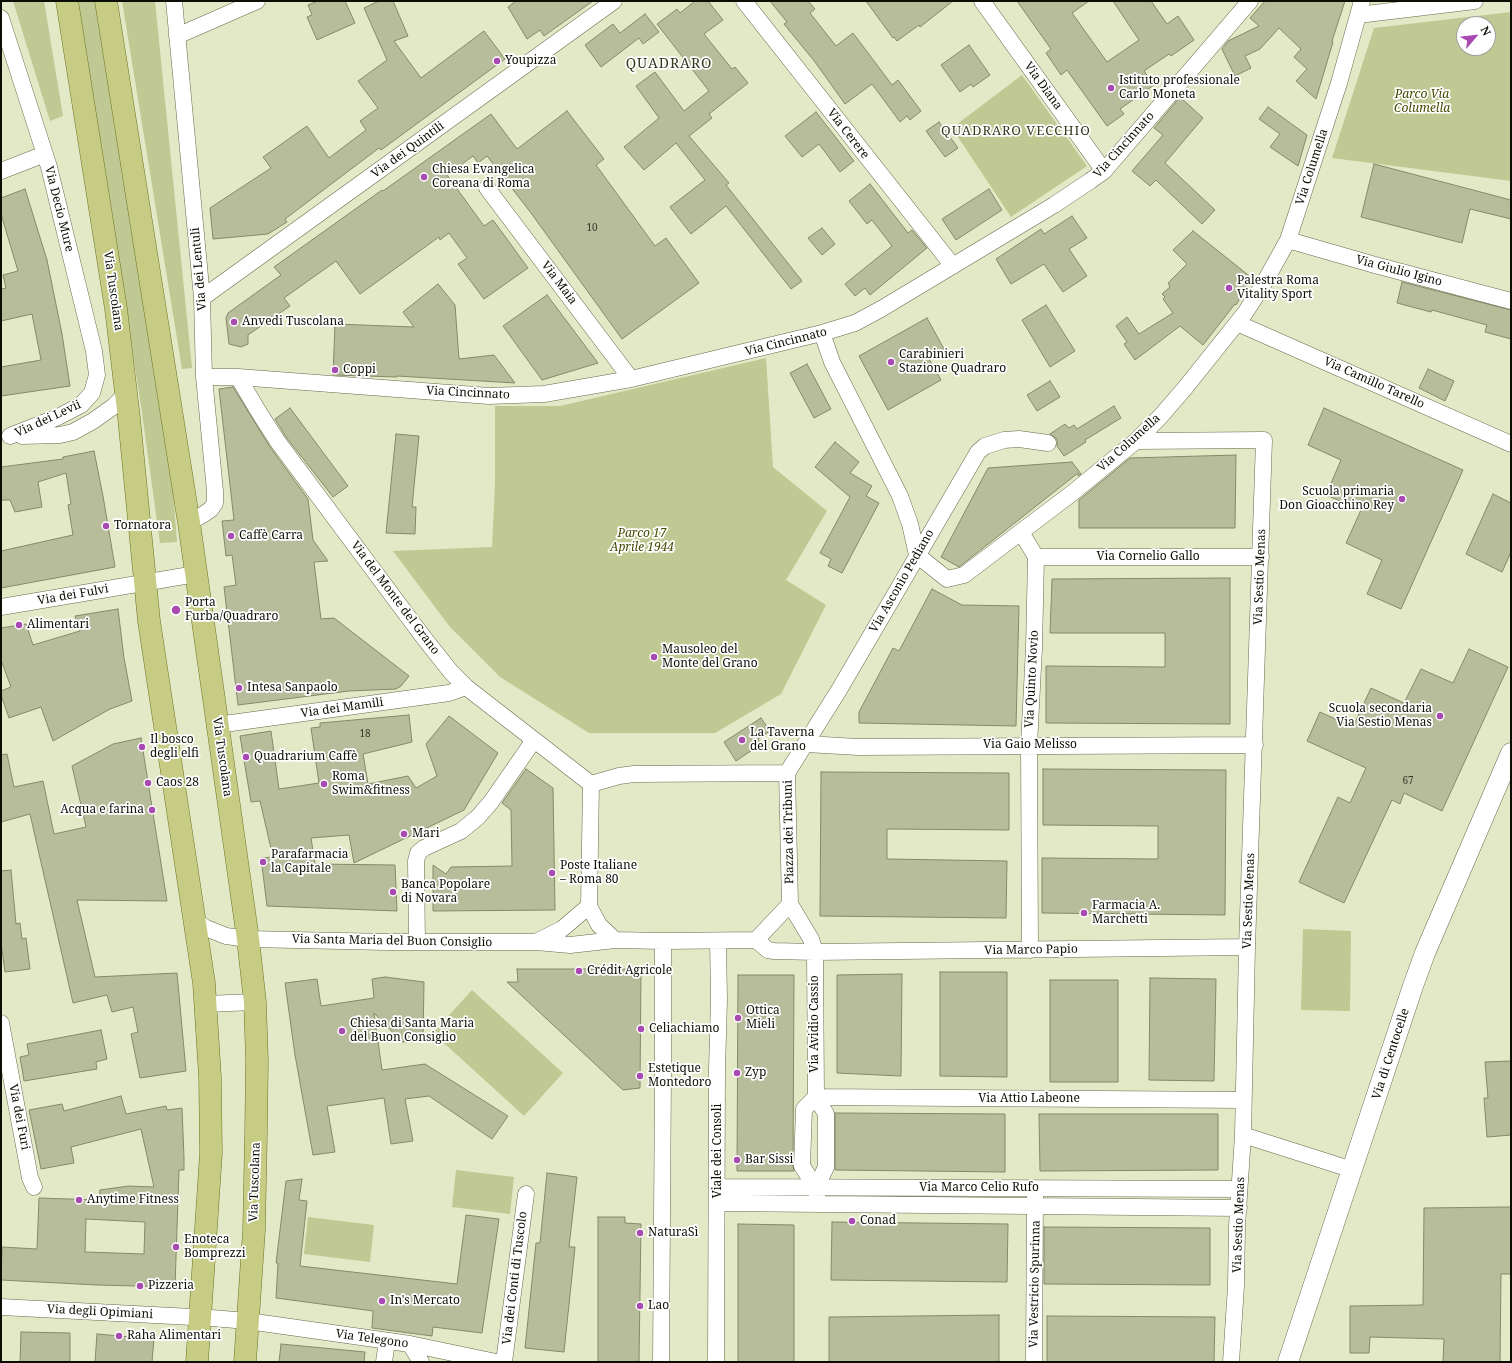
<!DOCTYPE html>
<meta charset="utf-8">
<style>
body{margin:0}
#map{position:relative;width:1512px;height:1363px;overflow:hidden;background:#e3e9c6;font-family:"Noto Serif",serif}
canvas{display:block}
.frame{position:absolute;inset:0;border:2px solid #0c0e04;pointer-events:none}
.north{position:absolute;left:1456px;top:16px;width:40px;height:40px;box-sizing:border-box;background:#fff;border:1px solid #9e9f9b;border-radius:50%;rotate:62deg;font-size:11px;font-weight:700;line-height:16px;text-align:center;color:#0c0e04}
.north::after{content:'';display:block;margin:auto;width:14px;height:18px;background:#a949b2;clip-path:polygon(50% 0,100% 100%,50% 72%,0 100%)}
</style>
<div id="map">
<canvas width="1512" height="1363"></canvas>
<div class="frame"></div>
<div class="north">N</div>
</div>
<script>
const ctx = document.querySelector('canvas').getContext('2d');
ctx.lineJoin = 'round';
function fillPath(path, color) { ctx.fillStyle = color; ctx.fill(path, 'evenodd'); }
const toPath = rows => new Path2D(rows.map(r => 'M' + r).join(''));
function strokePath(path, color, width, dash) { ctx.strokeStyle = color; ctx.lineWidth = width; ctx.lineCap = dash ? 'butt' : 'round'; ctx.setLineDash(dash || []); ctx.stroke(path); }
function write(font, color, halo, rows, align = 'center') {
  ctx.font = font + ' "Noto Serif",serif'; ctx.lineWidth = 3.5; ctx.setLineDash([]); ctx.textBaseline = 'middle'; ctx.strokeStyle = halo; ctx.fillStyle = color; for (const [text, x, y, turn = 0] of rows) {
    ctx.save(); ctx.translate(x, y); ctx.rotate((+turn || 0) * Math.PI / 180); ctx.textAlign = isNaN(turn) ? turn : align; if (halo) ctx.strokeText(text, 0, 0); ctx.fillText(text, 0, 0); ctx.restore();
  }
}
fillPath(toPath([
 [13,1,44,1,63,116,50,121],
 [77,1,96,1,173,491,177,542,160,543,141,406],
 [122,1,155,1,192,368,182,369],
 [1511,12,1511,181,1332,158,1374,28],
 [1464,24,1488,24,1488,48,1464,48],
 [1022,75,1087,166,1011,217,952,128],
 [766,358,773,467,827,511,786,580,826,605,781,694,715,733,589,733,500,677,450,627,393,551,492,547,495,485,495,406,560,406],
 [1303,929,1351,931,1350,1011,1301,1010],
 [472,990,563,1073,524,1116,433,1033],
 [456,1170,514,1177,510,1214,452,1207],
 [308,1217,374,1225,370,1262,304,1254]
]), '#c0c893');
const building = toPath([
 [318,1,345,1,355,23,317,40,307,17,312,15,308,5,318,1],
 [379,1,393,1,408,36,394,41,421,78,484,31,505,59,381,150,379,148,285,219,287,222,268,234,213,239,210,208,271,168,263,157,307,126,329,158,366,130,360,121,378,108,358,81,387,60,364,8,379,1],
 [516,1,593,1,544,36,540,30,527,39,508,7,516,1],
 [695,1,708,1,723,20,704,34,732,69,735,67,748,83,709,114,712,118,689,136,729,183,726,185,802,281,791,289,726,206,691,234,670,207,705,180,676,143,644,170,624,147,659,118,636,86,655,72,684,111,709,91,657,24,677,9,680,13,695,1],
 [770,1,808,1,815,9,810,13,836,46,853,33,892,85,898,80,921,111,910,120,907,116,900,122,872,84,845,104,815,62,784,24,787,22,770,1],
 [866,1,953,1,920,27,919,25,897,41,894,37,893,38,866,1],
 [1017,1,1089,1,1072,13,1107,62,1139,40,1113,1,1151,1,1167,24,1178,16,1194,40,1171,56,1169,54,1144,71,1154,85,1120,109,1124,114,1107,126,1067,70,1061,75,1046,53,1051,49,1017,1],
 [1265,1,1345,1,1332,41,1333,42,1316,99,1296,81,1307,69,1294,57,1301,49,1279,28,1260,49,1245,56,1251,68,1235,76,1222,49,1228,41,1259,26,1250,18,1265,1],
 [645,14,659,32,643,44,639,38,601,67,585,45,613,24,620,33,645,14],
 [969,45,990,75,973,87,971,84,960,92,941,65,969,45],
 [1180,97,1203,118,1165,163,1215,210,1202,224,1156,180,1150,186,1132,171,1163,135,1154,128,1180,97],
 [1268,107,1307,135,1298,166,1270,147,1280,134,1259,119,1268,107],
 [567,111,604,159,596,165,655,246,666,238,699,283,622,339,531,213,487,156,478,163,473,156,447,175,484,226,493,220,528,268,484,299,458,264,467,258,449,233,440,240,439,237,360,294,336,261,284,298,290,306,248,335,248,344,241,347,229,344,226,318,228,313,281,275,274,267,382,190,383,191,491,114,517,149,567,111],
 [816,112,854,161,840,172,819,144,802,157,785,136,816,112],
 [939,122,958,148,945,157,926,131,939,122],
 [1374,164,1511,200,1511,219,1470,209,1462,243,1361,217,1374,164],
 [870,184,908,233,912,230,927,248,870,295,865,288,855,296,845,284,892,246,872,220,867,224,849,201,870,184],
 [25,189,47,260,62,334,70,386,1,396,1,367,41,360,32,314,1,321,1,289,6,288,3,275,18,271,1,214,1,198,25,189],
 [989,189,1002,210,956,240,942,219,989,189],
 [1072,216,1087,238,1069,249,1087,276,1063,292,1044,264,1011,284,996,259,1041,229,1044,234,1072,216],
 [822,228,835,244,822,255,808,238,822,228],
 [1193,231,1252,278,1236,305,1235,304,1203,345,1180,326,1135,360,1124,344,1127,342,1116,326,1127,317,1139,334,1173,313,1163,299,1165,297,1162,294,1170,287,1168,283,1187,264,1173,250,1193,231],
 [1402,282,1511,310,1511,339,1485,332,1487,325,1432,310,1431,312,1397,303,1402,282],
 [438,284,455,305,459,359,494,355,515,383,397,376,397,377,333,375,335,324,414,327,403,312,438,284],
 [547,295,598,363,542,380,503,326,547,295],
 [1046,305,1075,351,1050,367,1022,320,1046,305],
 [927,318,944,349,928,357,941,380,888,410,859,356,927,318],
 [807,364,831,409,814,418,790,373,807,364],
 [1428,369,1454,381,1445,401,1419,388,1428,369],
 [1050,381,1060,397,1037,411,1027,395,1050,381],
 [233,387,270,447,308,499,313,540,328,561,314,562,321,619,334,618,409,676,401,686,396,689,349,691,238,705,224,587,236,585,232,555,226,556,222,521,234,520,219,389,233,387],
 [1114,406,1121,418,1085,440,1086,442,1064,456,1057,446,1057,439,1050,434,1065,424,1069,428,1074,425,1077,429,1114,406],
 [290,408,348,486,333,497,286,437,275,419,290,408],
 [1324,408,1463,470,1401,609,1367,594,1382,560,1346,543,1361,510,1326,495,1341,460,1308,445,1324,408],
 [396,434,419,436,412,507,416,507,415,534,386,533,396,434],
 [835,442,859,462,850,473,872,486,866,496,879,503,842,573,828,566,831,559,820,553,850,497,815,467,835,442],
 [94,451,103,496,115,567,1,588,1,551,73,535,68,505,71,504,66,473,38,482,42,507,15,512,10,500,1,500,1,467,63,459,63,457,94,451],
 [1236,455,1235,528,1079,528,1079,500,1130,458,1236,455],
 [1072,462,1081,474,1078,476,1078,473,959,567,941,557,988,468,1072,462],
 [1493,494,1511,503,1511,552,1502,572,1466,554,1493,494],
 [1230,578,1230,724,1046,723,1046,666,1165,667,1165,633,1050,633,1052,579,1230,578],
 [932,589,962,605,1019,606,1016,726,859,723,859,712,893,648,899,651,932,589],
 [118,609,124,658,132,701,110,709,53,741,41,707,9,718,1,695,1,691,11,687,1,660,1,628,26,624,33,645,80,631,75,616,118,609],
 [1469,649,1508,667,1442,811,1404,793,1400,804,1392,800,1344,903,1299,882,1338,797,1350,803,1366,768,1307,741,1320,712,1353,727,1371,688,1404,703,1421,669,1453,683,1469,649],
 [409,715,412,742,363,754,368,784,408,776,416,788,437,776,426,744,449,716,498,753,464,810,354,863,349,835,311,838,315,864,395,865,397,911,267,906,261,858,273,857,260,801,251,802,240,736,271,731,279,789,319,783,311,728,320,727,320,723,409,715],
 [761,718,770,731,758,739,761,744,736,761,724,742,761,718],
 [141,738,167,901,77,900,95,977,177,973,186,1071,140,1078,131,1034,138,1032,133,1007,112,1012,107,995,73,1003,30,814,1,822,1,755,7,754,14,787,43,781,54,834,86,827,72,766,113,744,141,738],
 [526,769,553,788,555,910,433,911,433,865,446,874,451,867,512,866,511,810,502,803,526,769],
 [1043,769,1226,770,1225,915,1042,913,1042,858,1158,859,1158,826,1043,825,1043,769],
 [821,772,1009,773,1009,830,887,829,887,859,1007,861,1006,918,820,916,821,772],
 [11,870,16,924,20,923,22,939,26,938,30,969,5,972,1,943,1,871,11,870],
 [517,969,641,969,640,1088,623,1090,507,982,518,982,517,969],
 [940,972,1007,972,1007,1077,940,1076,940,972],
 [902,974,901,1076,837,1073,837,975,902,974],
 [738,975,794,975,793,1166,794,1171,737,1171,738,975],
 [385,977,424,982,423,1041,402,1042,374,1013,382,1070,425,1064,508,1116,492,1139,429,1096,405,1099,413,1141,391,1144,384,1098,327,1106,335,1152,313,1155,295,1055,285,983,317,979,321,1006,374,998,372,979,385,977],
 [1150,978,1216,979,1214,1081,1149,1080,1150,978],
 [1050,980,1118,980,1118,1082,1050,1082,1050,980],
 [101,1030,107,1059,96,1062,97,1069,24,1081,20,1057,29,1055,27,1044,101,1030],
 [1511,1061,1511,1135,1487,1137,1484,1098,1488,1098,1485,1062,1511,1061],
 [121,1096,126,1114,166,1106,167,1110,182,1108,184,1158,184,1170,179,1170,175,1287,97,1285,1,1280,2,1247,37,1249,39,1198,99,1200,100,1190,129,1186,154,1187,141,1129,71,1147,74,1163,41,1169,29,1110,62,1104,64,1111,121,1096],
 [86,1219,145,1222,144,1254,85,1252,86,1219],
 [835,1113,1005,1114,1005,1172,835,1170,835,1113],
 [1039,1114,1218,1114,1218,1170,1040,1171,1039,1114],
 [547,1173,577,1177,569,1247,575,1247,564,1352,525,1348,536,1243,540,1243,547,1173],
 [302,1179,299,1200,307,1201,300,1266,457,1284,466,1215,499,1219,482,1333,433,1327,432,1336,372,1328,373,1311,276,1298,278,1263,276,1263,286,1181,302,1179],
 [1511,1207,1511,1274,1501,1274,1500,1362,1443,1362,1444,1339,1370,1337,1369,1353,1350,1353,1350,1306,1423,1305,1424,1208,1511,1207],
 [598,1217,625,1217,625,1223,641,1224,639,1362,598,1362,598,1217],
 [832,1222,1008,1224,1007,1282,831,1280,832,1222],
 [738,1224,794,1225,794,1362,738,1362,738,1224],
 [1044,1227,1210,1228,1210,1285,1044,1284,1044,1227],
 [999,1315,999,1362,829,1362,829,1317,999,1315],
 [1047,1316,1215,1317,1214,1362,1047,1362,1047,1316],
 [21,1332,70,1333,70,1362,20,1362,21,1332],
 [97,1334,154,1339,152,1362,95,1362,97,1334],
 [281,1344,365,1352,364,1362,279,1362,281,1344]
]);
fillPath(building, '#b7bc9b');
strokePath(building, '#848969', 1);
const minor = toPath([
 [174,1,202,298,204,377,215,491,215,503,211,509,204,514,189,523],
 [744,1,953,266],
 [982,1,1104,171],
 [1358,15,1475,1],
 [1,18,49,167,94,351,97,375,92,393,81,405,58,417,10,436],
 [177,36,257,1],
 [1,171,45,154],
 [487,188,631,379],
 [1288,240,1375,265,1511,301],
 [202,298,614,1],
 [1237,323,1511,444],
 [822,333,832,362,900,496,910,524,917,555,947,579,964,575,1071,494,1136,441,1160,417,1185,388,1245,313,1263,285,1288,240,1339,83,1362,1],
 [204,377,238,377,489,396,544,394,631,379,822,333,855,323,881,309,1054,205,1090,181,1104,171,1250,1],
 [238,377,260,414,278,442,424,638,451,672,466,687,591,784],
 [22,436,60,435,73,432,93,421,114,406,127,393],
 [1136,441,1264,440,1247,947,1243,1135,1237,1226,1236,1286,1231,1362],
 [1021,532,1036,557,1034,648,1029,745,1030,950],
 [1036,557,1261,557],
 [1,607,196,574],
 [217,725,449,693,466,687],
 [806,744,858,747,1255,745],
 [787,773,839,690,978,452,985,446,1004,440,1019,439,1048,443],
 [591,784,619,776,634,774,787,773],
 [591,784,589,906,599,925,615,940],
 [194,920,206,928,226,936,248,939,387,942,536,942,570,945,615,940,663,941,756,940,790,904,787,773],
 [756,940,768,950,774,951,815,952,811,939,790,904],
 [417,942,416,861,418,853,424,848,461,831,478,817,491,802,534,740],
 [536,942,562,929,589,906],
 [205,1004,255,1002],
 [1,1023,30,1178,34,1187],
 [816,1097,1243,1100],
 [816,1097,826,1114,826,1167,816,1188,817,1196],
 [1243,1135,1353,1170],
 [718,1187,1239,1189],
 [816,1188,802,1166,804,1109,816,1097,815,952,1247,947],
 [718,1203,1239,1208],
 [1,1307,211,1318,248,1321,410,1344,496,1362],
 [410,1344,421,1362],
 [384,1362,387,1341],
 [504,1362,526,1194],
 [661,1362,663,1073,663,941],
 [716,1362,717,1069,719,1000,718,941],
 [1034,1362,1035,1196]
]);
const tertiary = toPath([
 [1288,1362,1413,986,1425,953,1511,753]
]);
const primary = toPath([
 [67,1,116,309,129,418,149,621,204,983,210,1077,211,1153,197,1362],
 [106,1,189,523,248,939,255,1002,257,1061,256,1134,254,1230,245,1362]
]);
strokePath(minor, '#65694b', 17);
strokePath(tertiary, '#65694b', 21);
strokePath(primary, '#6c7322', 23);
strokePath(minor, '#fff', 16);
strokePath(tertiary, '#fff', 20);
strokePath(primary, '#c6cc84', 22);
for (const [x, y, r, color] of [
 [497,61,4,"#a949b2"],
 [1111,88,4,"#a949b2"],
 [424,177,4,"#a949b2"],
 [1229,288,4,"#a949b2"],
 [234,322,4,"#a949b2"],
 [891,362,4,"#a949b2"],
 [335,370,4,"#a949b2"],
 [1402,499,4,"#a949b2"],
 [106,526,4,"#a949b2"],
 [231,536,4,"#a949b2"],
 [176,610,5,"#a949b2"],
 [19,625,4,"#a949b2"],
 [654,657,4,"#a949b2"],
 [239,688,4,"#a949b2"],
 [1440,716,4,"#a949b2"],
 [742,740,4,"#a949b2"],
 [142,747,4,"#a949b2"],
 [246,757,4,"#a949b2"],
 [148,783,4,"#a949b2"],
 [324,784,4,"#a949b2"],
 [152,810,4,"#a949b2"],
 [404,834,4,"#a949b2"],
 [263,862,4,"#a949b2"],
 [552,873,4,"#a949b2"],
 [393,892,4,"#a949b2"],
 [1084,913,4,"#a949b2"],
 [579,971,4,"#a949b2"],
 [738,1018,4,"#a949b2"],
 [641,1029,4,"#a949b2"],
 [342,1031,4,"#a949b2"],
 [737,1073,4,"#a949b2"],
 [640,1076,4,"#a949b2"],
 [737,1160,4,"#a949b2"],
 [79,1200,4,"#a949b2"],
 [852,1221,4,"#a949b2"],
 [640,1233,4,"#a949b2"],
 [176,1247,4,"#a949b2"],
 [140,1286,4,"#a949b2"],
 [382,1301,4,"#a949b2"],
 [640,1306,4,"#a949b2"],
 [119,1336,4,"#a949b2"]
]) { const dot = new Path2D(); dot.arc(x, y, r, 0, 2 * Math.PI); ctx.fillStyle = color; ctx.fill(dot); strokePath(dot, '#fff', 1.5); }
write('10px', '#373a2a', null, [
 ["10",592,228],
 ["18",365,734],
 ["67",1408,781]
]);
write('12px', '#0c0e04', '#fff', [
 ["Youpizza",505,61],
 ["Istituto professionale",1119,81],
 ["Carlo Moneta",1119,95],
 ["Chiesa Evangelica",432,170],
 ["Coreana di Roma",432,184],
 ["Palestra Roma",1237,281],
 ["Vitality Sport",1237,295],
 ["Anvedi Tuscolana",242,322],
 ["Carabinieri",899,355],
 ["Stazione Quadraro",899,369],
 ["Coppi",343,370],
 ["Scuola primaria",1394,492,"right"],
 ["Don Gioacchino Rey",1394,506,"right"],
 ["Tornatora",114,526],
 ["Caffè Carra",239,536],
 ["Porta",185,603],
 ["Furba/Quadraro",185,617],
 ["Alimentari",27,625],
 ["Mausoleo del",662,650],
 ["Monte del Grano",662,664],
 ["Intesa Sanpaolo",247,688],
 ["Scuola secondaria",1432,709,"right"],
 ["Via Sestio Menas",1432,723,"right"],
 ["La Taverna",750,733],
 ["del Grano",750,747],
 ["Il bosco",150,740],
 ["degli elfi",150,754],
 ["Quadrarium Caffè",254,757],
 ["Roma",332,777],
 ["Swim&fitness",332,791],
 ["Caos 28",156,783],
 ["Acqua e farina",144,810,"right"],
 ["Mari",412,834],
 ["Parafarmacia",271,855],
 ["la Capitale",271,869],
 ["Poste Italiane",560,866],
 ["– Roma 80",560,880],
 ["Banca Popolare",401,885],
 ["di Novara",401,899],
 ["Farmacia A.",1092,906],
 ["Marchetti",1092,920],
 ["Crédit Agricole",587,971],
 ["Ottica",746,1011],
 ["Mieli",746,1025],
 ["Chiesa di Santa Maria",350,1024],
 ["del Buon Consiglio",350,1038],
 ["Celiachiamo",649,1029],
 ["Estetique",648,1069],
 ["Montedoro",648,1083],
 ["Zyp",745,1073],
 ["Bar Sissi",745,1160],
 ["Anytime Fitness",87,1200],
 ["Conad",860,1221],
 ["NaturaSì",648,1233],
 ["Enoteca",184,1240],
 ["Bomprezzi",184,1254],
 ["Pizzeria",148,1286],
 ["In's Mercato",390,1301],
 ["Lao",648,1306],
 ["Raha Alimentari",127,1336]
], 'left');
write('12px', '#0c0e04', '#fff', [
 ["Via Diana",1043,86,54],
 ["Via Cerere",848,134,52],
 ["Via Cincinnato",1124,145,-48],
 ["Via dei Quintili",408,150,-36],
 ["Via Columella",1312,167,-72],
 ["Via Decio Mure",59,209,76],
 ["Via dei Lentuli",199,269,-95],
 ["Via Giulio Igino",1399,271,15],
 ["Via Maia",559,283,53],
 ["Via Tuscolana",113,291,82],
 ["Via Cincinnato",786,342,-14],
 ["Via Camillo Tarello",1374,383,24],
 ["Via Cincinnato",468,393,3],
 ["Via dei Levii",48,419,-25],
 ["Via Columella",1129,443,-42],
 ["Via Cornelio Gallo",1148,557],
 ["Via Sestio Menas",1260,577,-88],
 ["Via Asconio Pediano",902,581,-60],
 ["Via dei Fulvi",73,595,-10],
 ["Via del Monte del Grano",395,598,53],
 ["Via Quinto Novio",1032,679,-87],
 ["Via dei Mamili",342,708,-8],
 ["Via Gaio Melisso",1030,745],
 ["Via Tuscolana",222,757,82],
 ["Piazza dei Tribuni",789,832,-91],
 ["Via Sestio Menas",1249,901,-88],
 ["Via Santa Maria del Buon Consiglio",392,941,1],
 ["Via Marco Papio",1031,950,-1],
 ["Via Avidio Cassio",815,1024,-90],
 ["Via di Centocelle",1391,1054,-72],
 ["Via Attio Labeone",1029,1099],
 ["Via dei Furi",19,1117,79],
 ["Viale dei Consoli",718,1151,-90],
 ["Via Tuscolana",255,1182,-88],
 ["Via Marco Celio Rufo",979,1188],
 ["Via Sestio Menas",1239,1225,-88],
 ["Via dei Conti di Tuscolo",515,1278,-83],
 ["Via Vestricio Spurinna",1035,1284,-89],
 ["Via degli Opimiani",100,1312,3],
 ["Via Telegono",372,1339,8]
]);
write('italic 12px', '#454a01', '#fff', [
 ["Parco Via",1422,95],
 ["Columella",1422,109],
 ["Parco 17",642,534],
 ["Aprile 1944",642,548]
]);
ctx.letterSpacing = '1px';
write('13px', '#363a1d', '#fff', [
 ["QUADRARO VECCHIO",1016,131]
]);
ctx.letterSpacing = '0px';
ctx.letterSpacing = '1px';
write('14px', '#363a1d', '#fff', [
 ["QUADRARO",669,64]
]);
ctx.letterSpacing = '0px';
</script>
